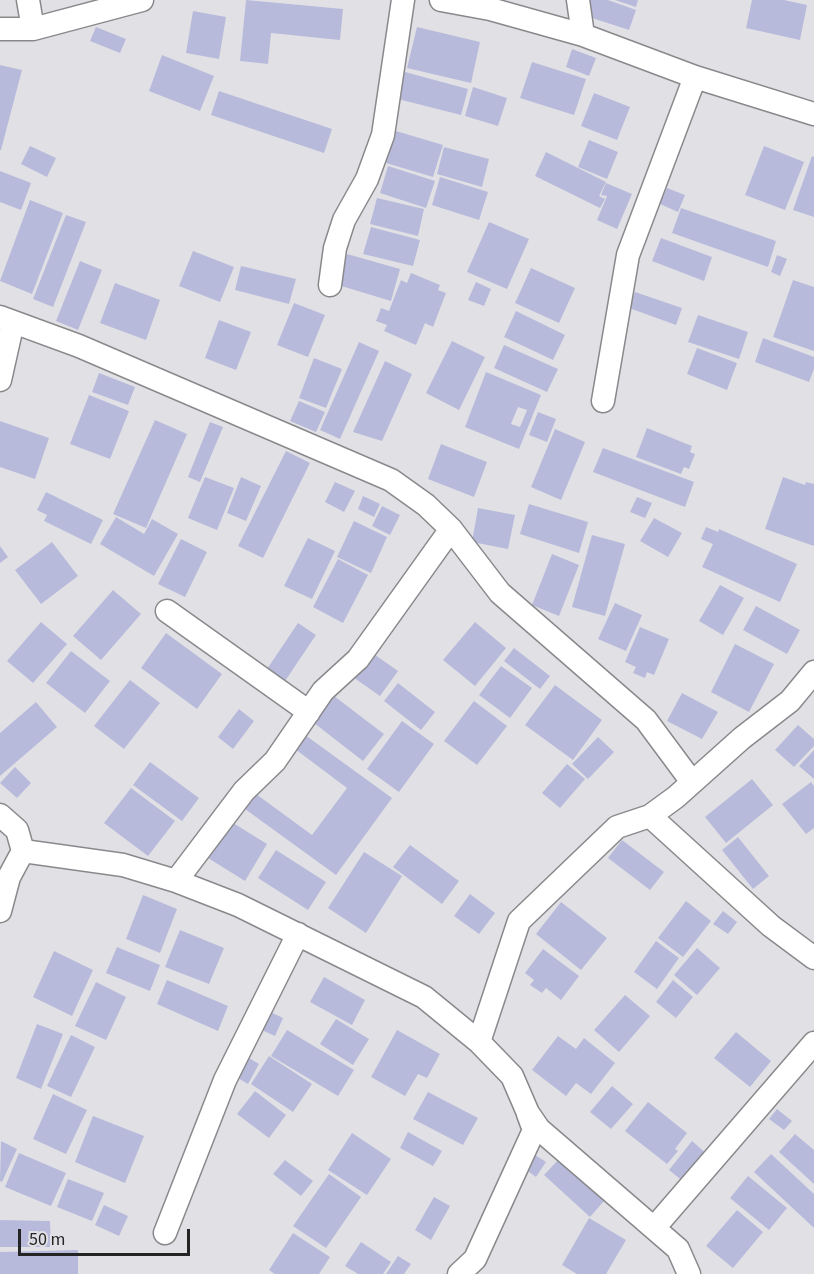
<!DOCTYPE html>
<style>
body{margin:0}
#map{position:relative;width:814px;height:1274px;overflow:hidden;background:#e1e1e5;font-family:"Source Sans 3",sans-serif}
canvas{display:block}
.scale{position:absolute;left:18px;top:1229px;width:172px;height:27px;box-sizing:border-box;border:3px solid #242425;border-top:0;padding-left:8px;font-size:18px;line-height:21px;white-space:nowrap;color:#242425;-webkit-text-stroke:4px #e1e1e5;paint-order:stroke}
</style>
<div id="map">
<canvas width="814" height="1274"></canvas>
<div class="scale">50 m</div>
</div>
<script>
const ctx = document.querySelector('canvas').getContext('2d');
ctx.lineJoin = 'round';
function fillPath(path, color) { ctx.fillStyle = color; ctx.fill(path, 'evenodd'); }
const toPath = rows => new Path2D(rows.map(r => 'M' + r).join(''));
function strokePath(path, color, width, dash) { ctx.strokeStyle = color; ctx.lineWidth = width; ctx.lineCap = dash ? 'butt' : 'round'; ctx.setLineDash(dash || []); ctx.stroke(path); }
fillPath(toPath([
 [246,0,343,9,340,40,271,33,268,64,240,61],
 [588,0,608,0,636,10,629,30,583,15],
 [615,0,638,0,636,7],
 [752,0,784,0,807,5,800,40,746,28],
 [193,11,226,17,219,59,186,53],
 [96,27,126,39,120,53,90,41],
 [417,27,480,42,471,83,407,68],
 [572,49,596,58,589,76,566,67],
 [162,55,214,76,200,111,149,91],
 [532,62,586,79,574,115,520,98],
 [0,65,22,70,1,150,0,150],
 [405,72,468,89,461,115,398,99],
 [473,87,507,98,498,126,465,116],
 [219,91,332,129,324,153,211,115],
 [594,93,630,107,617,140,581,126],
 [396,131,443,145,433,177,386,163],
 [589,140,618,152,607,179,578,167],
 [30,146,56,158,47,177,21,164],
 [764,146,804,162,785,210,745,195],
 [444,147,489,159,482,187,437,174],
 [546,152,606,182,599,196,605,199,600,208,535,176],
 [812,156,814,157,814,217,793,210],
 [388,166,435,181,426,208,380,193],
 [0,171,31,183,21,210,0,202],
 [440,177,488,192,479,220,432,205],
 [606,183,632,194,617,229,597,220,607,196,601,195],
 [667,188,685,195,678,212,660,204],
 [377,198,424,209,418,236,370,224],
 [30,200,63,213,32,294,0,281],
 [681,208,776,241,768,267,672,233],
 [66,215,86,222,53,307,33,299],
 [489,222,529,239,507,289,467,272],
 [371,227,420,240,413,266,363,254],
 [661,238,712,257,704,281,652,261],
 [193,251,234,267,220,302,179,286],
 [347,254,400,269,391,301,338,285],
 [777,255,787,259,780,276,771,272],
 [80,261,102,270,78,330,56,321],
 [241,266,296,279,289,304,235,290],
 [531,268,575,288,559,323,515,303],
 [411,273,440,285,438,290,446,293,433,327,425,323,416,345,384,331,387,325,376,321,381,308,389,311,401,280,407,283],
 [793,280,814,287,814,351,773,337],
 [476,282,491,289,484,306,468,300],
 [115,283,160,300,146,340,100,323],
 [635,292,682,308,676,325,629,308],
 [294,303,325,315,308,357,277,345],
 [516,311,565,335,553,360,504,337],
 [698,315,748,332,739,359,688,342],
 [219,320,251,332,236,370,205,358],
 [763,338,814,357,814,369,809,382,755,362],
 [452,341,485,357,459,410,426,393],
 [359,342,379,351,340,439,320,430],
 [504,345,558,369,547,392,494,368],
 [697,348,737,363,727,390,687,374],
 [314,358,342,369,326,408,299,398],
 [385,361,412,374,382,441,353,432],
 [486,372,541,395,519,449,465,427],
 [518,407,527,410,520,427,511,424],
 [99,373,135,387,128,405,92,392],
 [89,395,129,411,110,459,70,444],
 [299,401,325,412,316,432,290,421],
 [538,412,556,419,547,442,529,435],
 [155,420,187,434,146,528,113,514],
 [0,421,49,438,35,479,0,467],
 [210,422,223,427,200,482,188,477],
 [647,428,692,446,690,452,695,454,689,469,684,467,681,474,636,457],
 [555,429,585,442,561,500,531,487],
 [441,444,487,462,474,497,428,479],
 [603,448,694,482,685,507,593,472],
 [286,451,310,463,263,558,238,546],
 [205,477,234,488,217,530,188,518],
 [241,477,261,486,246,521,227,513],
 [783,477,805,485,806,482,814,484,814,546,765,529],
 [335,482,355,491,344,512,325,502],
 [46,492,103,520,91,544,44,521,47,515,37,510],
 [363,496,380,504,374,517,358,509],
 [637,497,652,503,645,518,630,512],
 [529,504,588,522,579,553,520,534],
 [382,506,400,515,390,535,372,526],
 [478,508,515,515,508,549,472,542],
 [116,517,144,534,152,519,178,534,154,576,100,544],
 [654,518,682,533,668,557,640,541],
 [354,521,387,537,371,573,337,557],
 [706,527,718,532,719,529,797,564,780,602,702,567,713,544,701,539],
 [592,535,625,544,605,616,572,607],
 [308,538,335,551,312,599,284,586],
 [181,539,207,552,185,597,158,584],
 [52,542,78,576,41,604,15,570],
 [0,546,8,557,0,563],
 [552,554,579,565,559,616,532,605],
 [338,559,368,575,343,623,313,607],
 [720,585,744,598,723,635,699,621],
 [113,590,141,614,101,660,73,636],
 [615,603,642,615,626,651,598,639],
 [756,606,800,630,787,654,743,630],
 [41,622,67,644,33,683,7,661],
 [475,622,506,648,475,686,443,660],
 [298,623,316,635,283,684,265,672],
 [640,627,669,639,654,675,647,672,645,678,633,673,636,667,625,662],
 [166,633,222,674,197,709,141,668],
 [735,644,774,664,749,712,711,692],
 [514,648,550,676,540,689,504,661],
 [368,650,398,671,380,696,350,675],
 [71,651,110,681,85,713,46,683],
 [501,666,532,688,510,718,479,695],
 [130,680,160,703,124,749,94,726],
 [398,683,435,712,421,730,384,701],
 [555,685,602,720,573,760,525,725],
 [682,693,718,712,702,739,667,721],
 [334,696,384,734,363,761,314,723],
 [474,701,507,726,477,765,444,741],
 [36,702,57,727,0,776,0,733],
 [239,709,254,721,233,749,218,737],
 [402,721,434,744,399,792,367,769],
 [798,725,814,739,814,746,794,767,775,750],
 [301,732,392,798,336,875,245,809,256,794,312,835,347,788,291,746],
 [598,737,614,752,588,779,572,764],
 [814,750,814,779,799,766],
 [150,762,199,798,182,821,133,785],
 [567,764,585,779,560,808,542,793],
 [15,767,31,783,17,798,0,783],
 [752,779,773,805,726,843,705,817],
 [811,782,814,786,814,828,806,834,782,804],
 [131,788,175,821,148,856,104,823],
 [230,821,267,844,245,881,208,858],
 [738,837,769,876,753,889,722,850],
 [622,840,664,872,650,890,608,858],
 [410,845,459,881,442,904,393,867],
 [276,850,326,882,308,910,258,878],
 [364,852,402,876,366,933,328,908],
 [470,894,495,913,479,934,454,916],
 [143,895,177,909,160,953,126,939],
 [686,901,711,921,683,957,658,938],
 [561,902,607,938,581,970,536,934],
 [723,911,737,922,728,934,713,924],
 [180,930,224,948,209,984,165,967],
 [656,941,679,958,657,989,634,972],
 [117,947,160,965,150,991,106,973],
 [697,948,720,968,697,995,674,975],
 [543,949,579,976,561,1000,546,988,542,993,530,985,534,980,525,973],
 [54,951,93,970,72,1016,33,997],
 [324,977,365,1000,352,1025,310,1002],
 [167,980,228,1006,218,1031,157,1004],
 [673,980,693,997,676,1018,656,1002],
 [96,982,126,997,106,1040,75,1026],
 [625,995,650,1016,619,1052,594,1030],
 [264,1009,283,1018,275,1036,255,1027],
 [336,1019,369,1039,353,1065,320,1044],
 [37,1024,63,1034,41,1089,16,1078],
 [287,1030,354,1070,338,1096,271,1056],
 [397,1030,440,1054,427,1078,418,1074,405,1096,371,1077],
 [736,1032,771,1061,750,1087,714,1058],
 [71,1035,95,1047,71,1097,47,1086],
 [558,1036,576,1049,584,1038,615,1063,591,1094,576,1083,566,1096,532,1070],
 [242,1054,259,1064,248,1084,231,1074],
 [269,1056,312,1084,293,1112,251,1084],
 [612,1086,633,1104,611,1129,590,1112],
 [255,1091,286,1115,269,1138,237,1114],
 [428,1092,478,1118,463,1145,413,1119],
 [53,1094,87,1110,66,1154,33,1139],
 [648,1102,687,1133,675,1149,678,1151,667,1164,625,1131],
 [777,1109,792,1121,784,1130,769,1119],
 [93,1116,144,1136,125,1183,75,1162],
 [408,1132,442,1151,433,1166,400,1148],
 [352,1133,391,1159,367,1195,328,1170],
 [795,1134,814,1150,814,1184,779,1152],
 [1,1141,17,1149,2,1182,0,1181],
 [692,1141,708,1155,685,1183,669,1170],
 [19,1153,66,1173,51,1206,5,1187],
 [532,1153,546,1162,536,1177,522,1167],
 [771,1154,814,1194,814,1228,754,1172],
 [285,1160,313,1181,301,1196,273,1174],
 [558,1160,604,1201,590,1217,544,1175],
 [329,1174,361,1197,326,1248,293,1226],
 [748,1176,787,1208,769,1230,730,1198],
 [68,1179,104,1193,92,1221,57,1207],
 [434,1197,450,1206,431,1240,415,1230],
 [104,1205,128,1216,119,1236,95,1225],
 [737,1210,763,1232,733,1268,706,1246],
 [589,1218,626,1240,606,1274,577,1274,562,1265],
 [0,1220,50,1221,51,1247,0,1247],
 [293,1233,330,1257,319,1274,275,1274,269,1270],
 [361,1242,391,1262,383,1274,358,1274,345,1266],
 [78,1250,78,1274,0,1274,0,1252],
 [398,1256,411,1264,404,1274,386,1274]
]), '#b8badb');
const minor = toPath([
 [28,0,33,29],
 [441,0,490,9,583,35,695,77,814,114],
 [578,0,583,35],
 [0,29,33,29,142,0],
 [330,285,335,248,344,220,367,179,383,135,403,0],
 [0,317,79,346,391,480,426,505,451,529,500,593,646,720,692,782],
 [0,380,13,322],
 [603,401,628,255,695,77],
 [167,611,309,712],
 [0,815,17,830,23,851,123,865,176,881,238,905,424,997,479,1042,512,1076,528,1113,539,1129,678,1249,689,1274],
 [650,816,771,926,814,958],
 [176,881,244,791,275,761,323,691,358,659,451,529],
 [0,911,9,877,23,851],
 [479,1042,519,921,617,827,650,816,676,797,742,738,790,701,814,672],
 [654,1228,814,1043],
 [165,1233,225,1080,298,934],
 [459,1274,475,1259,534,1130,528,1114]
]);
strokePath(minor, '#89898c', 25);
strokePath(minor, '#fff', 22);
</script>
